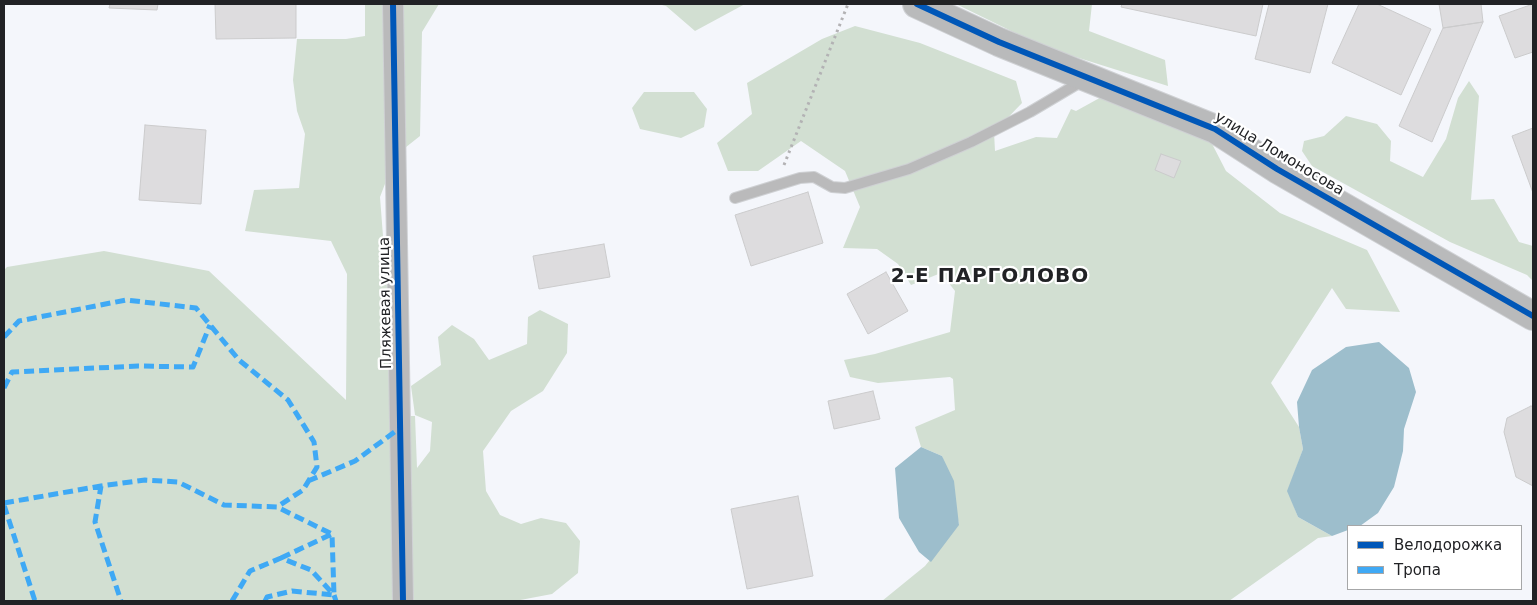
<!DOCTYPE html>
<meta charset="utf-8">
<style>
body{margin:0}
#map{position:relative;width:1537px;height:605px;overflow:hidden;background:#f4f6fb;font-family:"DejaVu Sans",sans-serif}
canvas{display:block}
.frame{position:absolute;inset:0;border:5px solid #212225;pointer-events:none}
.legend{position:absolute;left:1347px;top:525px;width:175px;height:65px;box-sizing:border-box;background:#fff;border:1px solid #a6a7a8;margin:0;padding:6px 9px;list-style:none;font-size:15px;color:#212225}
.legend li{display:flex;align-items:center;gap:10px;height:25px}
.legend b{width:25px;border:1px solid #a6a7a8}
</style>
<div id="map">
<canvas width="1537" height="605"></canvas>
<div class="frame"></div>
<ul class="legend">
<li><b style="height:6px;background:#0057b8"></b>Велодорожка</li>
<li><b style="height:6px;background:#3fa9f5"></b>Тропа</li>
</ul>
</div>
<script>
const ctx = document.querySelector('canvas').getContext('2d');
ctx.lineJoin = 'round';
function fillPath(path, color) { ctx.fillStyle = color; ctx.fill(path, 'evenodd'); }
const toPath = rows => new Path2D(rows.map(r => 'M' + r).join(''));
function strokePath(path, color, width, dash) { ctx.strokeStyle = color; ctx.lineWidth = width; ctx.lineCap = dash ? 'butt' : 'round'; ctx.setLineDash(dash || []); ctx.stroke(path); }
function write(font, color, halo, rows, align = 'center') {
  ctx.font = font + ' "DejaVu Sans",sans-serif'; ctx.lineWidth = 4.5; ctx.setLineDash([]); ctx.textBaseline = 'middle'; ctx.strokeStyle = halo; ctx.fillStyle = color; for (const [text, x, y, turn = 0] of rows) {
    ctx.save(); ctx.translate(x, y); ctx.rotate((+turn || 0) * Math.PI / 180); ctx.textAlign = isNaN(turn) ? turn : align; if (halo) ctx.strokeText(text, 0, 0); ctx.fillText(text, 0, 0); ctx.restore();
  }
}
fillPath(toPath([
 [365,4,439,4,422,32,420,136,396,155,380,197,392,354,392,416,415,416,417,468,430,451,432,422,415,415,411,386,441,365,438,337,452,325,474,339,489,360,527,344,528,317,540,310,568,324,567,353,543,391,511,411,483,451,486,491,500,515,521,524,541,518,566,523,580,541,578,573,552,594,515,601,4,601,4,270,7,267,104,251,209,271,346,400,347,274,331,241,245,231,254,190,299,188,305,134,297,111,293,80,297,39,346,39,365,36],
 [658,4,745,4,695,31,666,6],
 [956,4,1092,4,1089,31,1165,60,1168,86,1044,47],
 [855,26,920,43,1016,81,1022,103,994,132,995,151,1036,137,1057,138,1071,109,1076,111,1105,95,1136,112,1208,136,1226,171,1280,213,1367,250,1400,312,1346,309,1332,288,1271,383,1299,427,1303,449,1288,491,1298,517,1332,536,1318,538,1229,601,882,601,925,566,959,524,942,456,921,447,915,427,955,410,953,379,950,377,878,383,850,377,844,360,875,354,950,332,955,291,941,273,911,285,898,264,877,249,843,248,860,207,845,171,801,141,758,171,728,171,717,143,752,114,747,83,822,39],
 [1469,81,1479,96,1471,200,1494,199,1519,242,1533,246,1533,281,1527,275,1450,242,1312,166,1302,151,1304,141,1324,136,1346,116,1377,124,1391,141,1390,161,1423,177,1446,139,1458,98],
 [644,92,694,92,707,109,704,127,681,138,640,129,632,108]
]), '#d2dfd2');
fillPath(toPath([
 [1379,342,1409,368,1416,392,1404,429,1403,451,1394,487,1378,513,1360,526,1348,526,1348,530,1332,536,1298,517,1287,491,1303,449,1299,427,1297,402,1312,370,1346,347],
 [921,447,942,456,954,481,959,525,931,562,919,552,899,518,895,468]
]), '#9dbecc');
const building = toPath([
 [110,4,158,4,157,10,109,8,110,4],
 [215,4,296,4,296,38,216,39,215,4],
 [1122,4,1263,4,1256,36,1121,7,1122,4],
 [1269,4,1328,4,1310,73,1255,59,1269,4],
 [1359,4,1377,4,1431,29,1401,95,1332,63,1359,4],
 [1439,4,1481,4,1483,22,1443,28,1439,4],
 [1533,4,1533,52,1515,58,1499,16,1533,4],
 [1483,22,1432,142,1399,126,1443,28,1483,22],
 [145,125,206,130,201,204,139,200,145,125],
 [1533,128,1533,193,1512,136,1533,128],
 [1161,154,1181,161,1174,178,1155,170,1161,154],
 [808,192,823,243,751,266,735,215,808,192],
 [604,244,610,277,539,289,533,256,604,244],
 [886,272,908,311,868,334,847,294,886,272],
 [873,391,880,419,834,429,828,401,873,391],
 [1531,406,1533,407,1533,486,1516,477,1504,432,1507,418,1531,406],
 [798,496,813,576,747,589,731,509,798,496]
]);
fillPath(building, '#dddcde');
strokePath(building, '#cbcbcc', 1);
const lane = toPath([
 [735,198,800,178,814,177,832,187,845,188,909,169,971,142,1030,112,1084,80]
]);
const street = toPath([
 [393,4,403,601]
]);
const secondary = toPath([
 [917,4,999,42,1215,129,1277,169,1533,316]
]);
strokePath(lane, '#cfd1d4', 12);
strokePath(street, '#cfd1d4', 22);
strokePath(secondary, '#cfd1d4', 30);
strokePath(toPath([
 [784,165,848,4]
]), '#b3b2b4', 3, [2.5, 4]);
strokePath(lane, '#bababb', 10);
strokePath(street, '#bababb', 20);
strokePath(secondary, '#b9babb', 28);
strokePath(toPath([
 [4,337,19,321,126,300,196,308,239,360,288,400,314,442,317,467,303,490,277,507,224,505,178,482,145,480,101,486,95,522,121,601],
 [4,388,12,372,138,366,193,367,210,325],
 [308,481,355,461,400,428],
 [4,503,101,486],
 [4,505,35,601],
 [281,558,332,534],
 [232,601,250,571,281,558,311,570,334,595,336,601],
 [265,601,267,597,292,591,334,595,332,534,277,507]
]), '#3fa9f5', 5, [10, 5]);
strokePath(toPath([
 [393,4,403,601],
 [917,4,999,42,1215,129,1277,169,1533,316]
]), '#0057b8', 6);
write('15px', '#212225', '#fff', [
 ["улица Ломоносова",1279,154,31],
 ["Пляжевая улица",386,303,-91]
]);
ctx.letterSpacing = '1px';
write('bold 20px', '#212225', '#fff', [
 ["2-Е ПАРГОЛОВО",990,277]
]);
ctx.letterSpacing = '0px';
</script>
